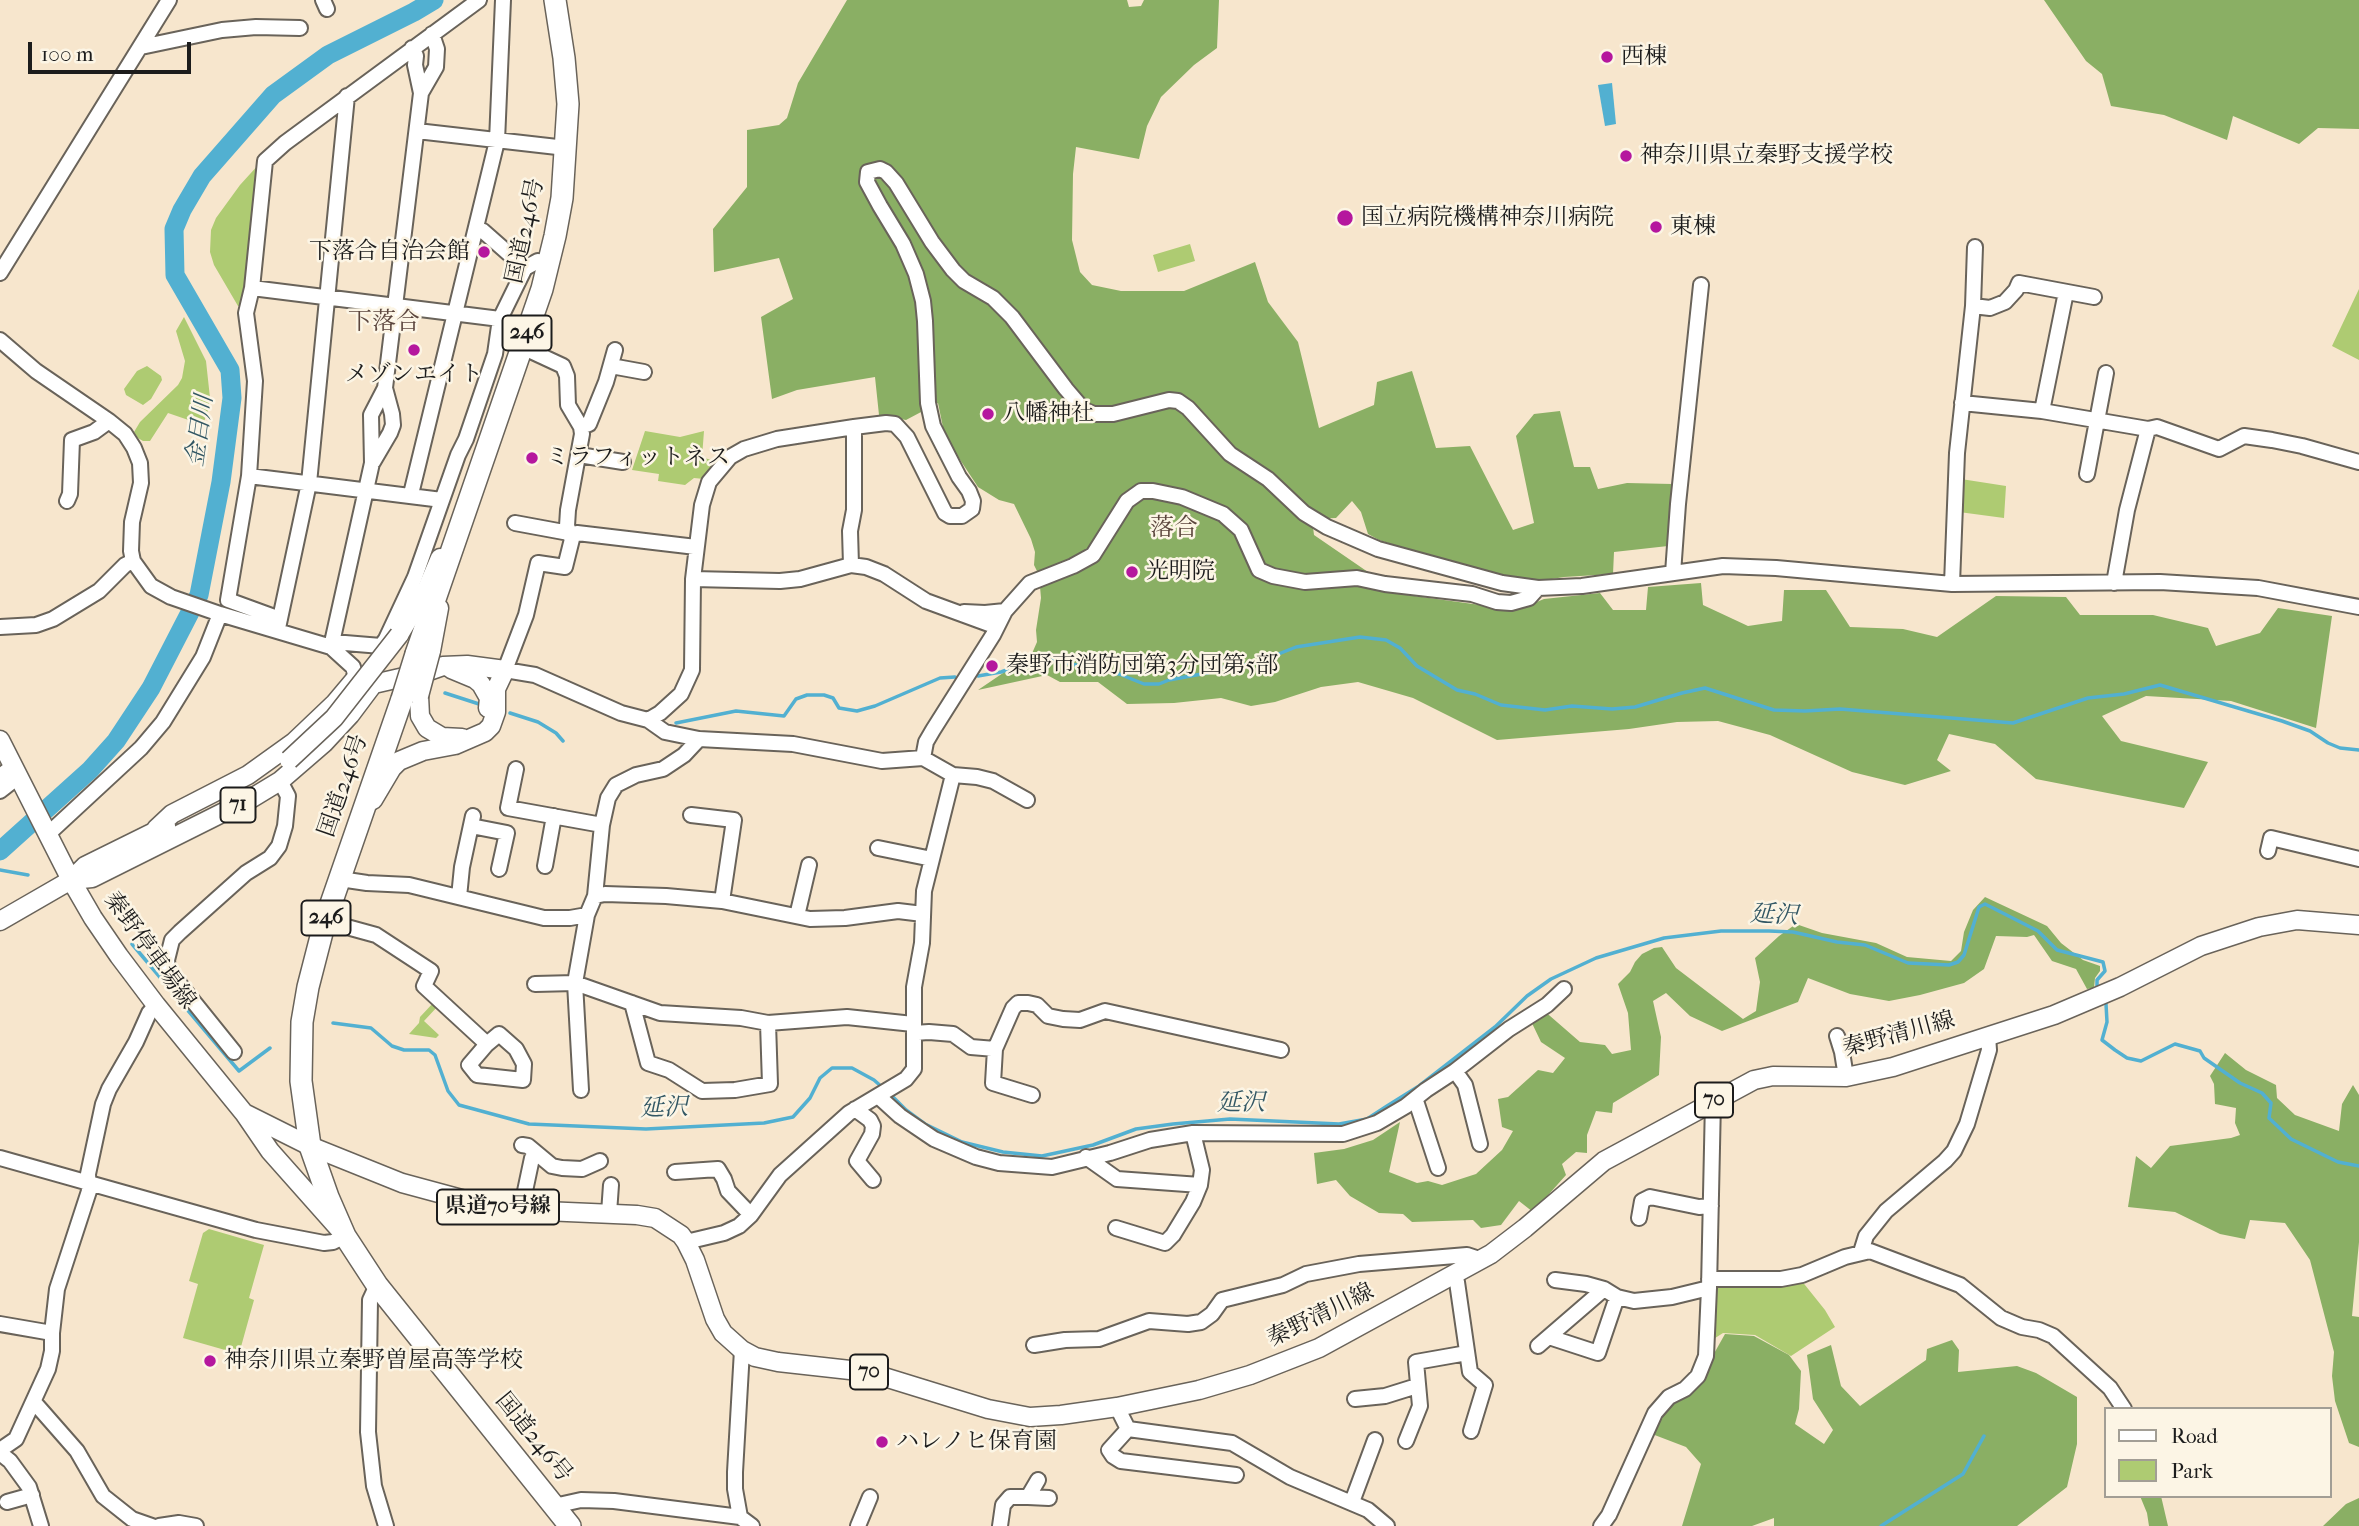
<!DOCTYPE html>
<meta charset="utf-8">
<style>
body{margin:0}
#map{position:relative;width:2359px;height:1526px;overflow:hidden;background:#f7e6cd;font-family:"IM FELL French Canon",serif}
canvas{display:block}
.legend{position:absolute;left:2104px;top:1407px;width:228px;height:91px;box-sizing:border-box;background:#fcf5e5;border:2px solid #a29e95;margin:0;padding:9px 12px;list-style:none;font-size:21px;color:#1c1c1c}
.legend li{display:flex;align-items:center;gap:14px;height:35px}
.legend b{width:35px;border:2px solid #a29e95}
.scale{position:absolute;left:28px;top:42px;width:163px;height:32px;box-sizing:border-box;border:4px solid #1c1c1c;border-top:0;padding-left:9px;font-size:21px;line-height:24px;white-space:nowrap;color:#1c1c1c;-webkit-text-stroke:5px #fcf5e5;paint-order:stroke}
</style>
<div id="map">
<canvas width="2359" height="1526"></canvas>
<ul class="legend">
<li><b style="height:9px;background:#fff"></b>Road</li>
<li><b style="height:19px;background:#aecb72"></b>Park</li>
</ul>
<div class="scale">100 m</div>
</div>
<script>
const ctx = document.querySelector('canvas').getContext('2d');
ctx.lineJoin = 'round';
function fillPath(path, color) { ctx.fillStyle = color; ctx.fill(path, 'evenodd'); }
const toPath = rows => new Path2D(rows.map(r => 'M' + r).join(''));
function strokePath(path, color, width, dash) { ctx.strokeStyle = color; ctx.lineWidth = width; ctx.lineCap = dash ? 'butt' : 'round'; ctx.setLineDash(dash || []); ctx.stroke(path); }
function write(font, color, halo, rows, align = 'center') {
  ctx.font = font + ' "IM FELL French Canon","Noto Serif JP",serif'; ctx.lineWidth = 5; ctx.setLineDash([]); ctx.textBaseline = 'middle'; ctx.strokeStyle = halo; ctx.fillStyle = color; for (const [text, x, y, turn = 0] of rows) {
    ctx.save(); ctx.translate(x, y); ctx.rotate((+turn || 0) * Math.PI / 180); ctx.textAlign = isNaN(turn) ? turn : align; if (halo) ctx.strokeText(text, 0, 0); ctx.fillText(text, 0, 0); ctx.restore();
  }
}
fillPath(toPath([
 [260,163,245,306,238,306,214,265,210,252,211,230,216,218,240,185],
 [1190,244,1195,261,1158,272,1153,255],
 [2359,289,2359,360,2332,346],
 [184,317,206,361,210,398,208,410,203,425,168,413,150,441,143,441,138,438,134,432,140,422,178,385,182,378,185,361,176,331],
 [147,366,161,376,162,380,151,399,143,405,126,395,124,389,137,371],
 [645,431,680,437,704,431,702,457,717,462,704,479,694,478,685,485,658,481,659,474,632,470],
 [1961,479,2006,486,2004,518,1959,512],
 [434,1002,438,1006,424,1021,439,1035,436,1038,409,1034,419,1023,420,1017],
 [209,1229,264,1245,249,1298,254,1300,239,1354,183,1338,198,1284,189,1281,203,1233],
 [1801,1280,1825,1310,1835,1327,1791,1356,1755,1335,1723,1333,1712,1340,1713,1305,1716,1286,1722,1282]
]), '#aecb72');
fillPath(toPath([
 [847,0,1127,0,1129,7,1141,6,1144,0,1219,0,1217,48,1194,65,1161,97,1147,126,1139,159,1076,147,1073,174,1072,240,1080,272,1092,285,1121,291,1184,291,1255,262,1268,302,1298,342,1319,428,1374,405,1377,382,1412,371,1436,448,1470,446,1513,530,1534,523,1516,436,1534,414,1560,411,1574,467,1590,467,1598,489,1627,483,1672,484,1668,546,1614,552,1613,574,1564,577,1527,583,1476,571,1379,540,1368,534,1361,512,1352,501,1336,518,1312,519,1314,535,1400,594,1517,610,1544,599,1600,593,1613,610,1646,610,1648,587,1701,583,1703,605,1748,626,1782,621,1784,590,1826,590,1850,627,1903,629,1937,637,1996,596,2066,597,2080,615,2153,615,2208,628,2216,646,2260,633,2278,608,2332,616,2316,728,2231,701,2146,696,2102,716,2121,741,2208,762,2184,808,2036,779,1995,744,1949,734,1937,760,1951,771,1905,785,1852,772,1770,735,1718,721,1677,722,1629,729,1497,740,1413,698,1358,682,1321,687,1275,702,1251,706,1221,698,1174,703,1127,704,1098,682,1060,682,1047,675,978,690,1006,671,1009,662,1030,658,1037,642,1036,630,1041,598,1039,575,1034,565,1035,552,1031,539,1014,504,999,500,978,487,945,437,938,403,906,420,879,415,875,377,797,390,772,399,761,317,793,299,779,258,714,272,713,229,747,187,747,130,779,125,787,118,798,83],
 [2044,0,2359,0,2359,129,2318,128,2299,144,2233,116,2227,140,2164,115,2111,106,2102,74,2086,61],
 [1985,897,2047,926,2061,943,2083,960,2100,966,2100,971,2095,978,2094,988,2087,989,2076,969,2052,961,2034,935,2027,937,1996,936,1984,969,1964,983,1920,995,1889,1001,1850,994,1808,978,1798,1002,1722,1031,1690,1016,1666,993,1653,1001,1661,1037,1659,1075,1613,1103,1612,1113,1596,1111,1587,1135,1587,1153,1576,1152,1562,1164,1566,1175,1533,1212,1519,1201,1501,1225,1481,1228,1473,1220,1412,1222,1403,1214,1379,1213,1350,1196,1336,1180,1317,1184,1314,1153,1344,1149,1373,1140,1400,1122,1389,1172,1417,1183,1428,1181,1442,1185,1476,1174,1502,1150,1513,1131,1502,1127,1498,1099,1508,1097,1538,1070,1553,1073,1565,1058,1541,1042,1530,1019,1542,1009,1580,1042,1605,1045,1612,1054,1631,1050,1628,1013,1618,984,1630,972,1635,962,1642,954,1654,948,1662,947,1676,968,1743,1019,1756,1011,1760,982,1755,958,1779,936,1796,924,1822,933,1876,943,1907,957,1951,961,1961,951,1964,932,1973,910],
 [2225,1053,2246,1070,2276,1085,2277,1098,2295,1115,2339,1131,2342,1104,2353,1085,2359,1095,2359,1242,2352,1316,2359,1317,2359,1447,2349,1443,2335,1401,2332,1376,2334,1352,2310,1260,2285,1223,2250,1220,2245,1239,2220,1234,2175,1212,2128,1207,2136,1156,2151,1168,2170,1146,2231,1138,2240,1135,2235,1123,2236,1108,2215,1104,2214,1084,2210,1076],
 [1725,1334,1754,1336,1789,1355,1801,1371,1799,1409,1795,1424,1824,1444,1833,1430,1813,1399,1807,1355,1831,1345,1841,1386,1860,1406,1926,1360,1927,1349,1952,1340,1959,1350,1958,1372,2017,1366,2036,1373,2077,1397,2077,1444,2067,1487,2017,1526,1774,1526,1774,1518,1752,1526,1682,1526,1701,1464,1686,1447,1652,1434,1661,1414,1707,1366],
 [2140,1496,2161,1496,2168,1526,2149,1526,2147,1513],
 [2359,1498,2359,1526,2323,1526,2346,1504]
]), '#8aaf64');
fillPath(toPath([
 [1612,83,1616,124,1605,126,1598,85]
]), '#52b0d1');
strokePath(toPath([
 [978,676,1001,672,1034,660,1052,660,1119,674,1144,684,1159,684,1169,680,1207,673,1233,664,1251,665,1296,647,1360,637,1386,640,1400,648,1417,666,1457,690,1475,694,1501,705,1545,710,1572,706,1612,709,1635,707,1682,693,1705,688,1774,710,1805,711,1840,709,2013,723,2088,698,2124,694,2160,685,2282,721,2310,731,2328,743,2340,748,2359,750],
 [445,693,479,704],
 [510,713,538,722,556,733,563,741],
 [676,723,736,711,784,716,796,699,807,695,824,695,833,698,839,708,857,711,875,706,940,678,955,677],
 [0,870,28,875],
 [132,944,239,1071,270,1048],
 [2106,1004,2107,1022,2102,1040,2115,1050,2127,1058,2141,1061,2175,1044,2200,1051,2204,1058,2240,1083,2262,1093,2271,1103,2269,1118,2291,1139,2338,1162,2359,1166],
 [333,1023,371,1028,392,1046,404,1050,429,1050,435,1055,448,1091,459,1105,529,1124,646,1129,764,1123,793,1117,810,1098,820,1078,832,1068,852,1068,874,1080,883,1088],
 [889,1093,906,1110,925,1124,962,1142,1003,1152,1042,1156,1093,1145,1136,1129,1173,1124,1230,1119,1339,1124,1367,1119,1387,1106,1419,1086,1495,1027,1527,996,1551,979,1596,958,1664,938,1721,931,1769,931,1793,932,1837,942,1865,945,1908,963,1949,965,1958,962,1964,955,1979,907,1985,904,2038,931,2057,950,2103,962,2105,971,2097,980,2097,987],
 [1881,1526,1963,1474,1984,1436]
]), '#52b0d1', 3.5);
strokePath(toPath([
 [0,851,90,770,116,741,151,688,199,595,221,482,232,398,230,370,175,275,174,229,182,210,202,176,273,95,328,55,414,12,434,0]
]), '#52b0d1', 19);
const minor = toPath([
 [323,0,327,9],
 [141,47,222,30,256,27,300,28],
 [421,93,436,67,437,49,432,34],
 [417,131,566,148],
 [477,229,483,231,525,268],
 [0,273,169,0],
 [252,288,500,319],
 [1973,306,1990,308,2005,302,2016,290,2019,283,2094,297],
 [0,340,36,371,109,421,125,434,134,448,140,463,141,483,132,522,131,551,133,561,151,586,171,597,220,614,331,647,353,667,356,678],
 [522,347,563,366,567,376,568,405,581,427,582,434,568,510,567,526,572,539,565,567,538,563,526,615,505,670,535,675,621,713,648,720,665,732,699,739,793,744,882,761,923,758,953,775,977,777,993,781,1027,800],
 [611,366,644,372],
 [1962,403,2042,411,2148,429,2157,427,2219,449,2244,436,2272,440,2302,446,2359,462],
 [2042,411,2066,292],
 [581,427,589,424,606,382,615,350],
 [579,455,623,462],
 [373,462,390,433,393,425,392,414,385,388],
 [2087,474,2106,373],
 [249,476,442,500],
 [411,494,497,141,503,0],
 [67,501,70,494,72,440,94,432,109,421],
 [515,523,569,533],
 [570,536,577,533,696,547],
 [851,565,850,531,854,510,854,427],
 [1673,573,1678,504,1701,285],
 [693,579,780,581,800,579,851,565,866,567,884,574,926,601,997,627],
 [2114,583,2127,510,2148,429],
 [1952,584,1957,453,1973,306,1975,247],
 [964,612,985,613,1005,611],
 [280,619,228,600,249,476,255,381,246,313,252,288,265,161,285,143,479,0],
 [0,627,36,625,53,619,99,591,125,565,133,561],
 [278,628,309,483,347,96],
 [333,642,381,646,386,639,415,577,458,455,466,439,495,354,500,319,525,268,538,261],
 [331,647,372,463,371,415,385,388,421,93,415,65,416,56,412,48],
 [648,720,660,713,681,694,692,670,693,579,702,505,709,482,730,457,744,449,777,439,854,427,886,423,895,424,907,437,945,513,950,516,962,516,972,509,973,501,969,491,959,477,933,426,928,403,925,321,923,301,916,274,903,244,880,206,867,182,868,172,880,169,886,172,896,183,932,242,953,270,964,281,993,298,1012,317,1066,389,1084,410,1094,414,1113,414,1169,400,1178,401,1188,408,1230,454,1268,479,1304,513,1327,527,1378,549,1502,583,1538,588,1582,586,1723,566,1776,568,1952,584,2160,582,2258,588,2359,607],
 [699,739,684,755,663,769,636,775,616,785,608,798,602,825,595,896,587,915,575,983,660,1013,741,1018,768,1023,847,1017,913,1024],
 [923,758,926,742,933,730,993,635,1005,611,1030,583,1073,566,1093,555,1127,501,1141,491,1153,491,1182,497,1223,514,1241,530,1259,570,1273,576,1305,582,1357,578,1385,584,1472,594,1497,602,1511,603,1529,598,1538,588],
 [516,769,508,808,602,825],
 [0,776,13,766],
 [0,791,18,777],
 [691,815,734,820,722,901],
 [471,826,507,833,499,869],
 [47,835,141,748,163,722,203,657,220,614],
 [878,848,932,859],
 [2268,851,2271,838,2359,859],
 [545,866,554,816],
 [340,879,367,883,409,885,544,918,570,918,587,915],
 [595,896,605,894,666,896,722,901,810,919,845,918,898,911,923,914],
 [459,897,462,867,473,816],
 [797,916,809,865],
 [325,921,376,935,431,971,424,986,487,1044,499,1034,516,1049,524,1064,523,1080,477,1075,469,1065,487,1044],
 [535,984,575,983,581,1090],
 [632,1003,648,1063,669,1070,702,1091,735,1090,770,1084,768,1023],
 [914,1033,929,1032,953,1034,971,1047,995,1049,1013,1008,1018,1003,1028,1003,1037,1005,1048,1016,1063,1019,1080,1020,1105,1011,1281,1050],
 [1837,1036,1842,1052,1846,1077],
 [995,1049,993,1083,1032,1095],
 [234,1052,168,970,167,960,172,940,180,932,246,873,270,858,279,846,285,826,288,796,280,781],
 [1455,1071,1465,1085,1480,1144],
 [878,1096,900,1116,934,1139,976,1157,999,1163,1052,1167,1110,1153,1150,1140,1193,1133,1343,1134,1377,1123,1406,1106,1426,1090,1455,1071,1509,1029,1547,1005,1564,989],
 [1413,1101,1417,1104,1438,1168],
 [855,1109,870,1120,873,1126,872,1134,857,1161,873,1180],
 [522,1145,528,1146,552,1166,562,1168,582,1169,600,1161],
 [1086,1157,1117,1179,1200,1185],
 [0,1158,256,1230,324,1243,333,1242,345,1236],
 [675,1172,718,1169,724,1179,728,1191,751,1215],
 [521,1210,532,1158,536,1153],
 [609,1213,611,1185],
 [1639,1218,1642,1201,1650,1197,1699,1207,1711,1206],
 [1116,1228,1165,1243,1173,1235,1193,1202,1200,1185,1202,1170,1193,1133],
 [686,1242,724,1233,739,1226,751,1215,780,1175,849,1113,906,1079,914,1069,914,987,922,943,924,891,953,775],
 [1861,1252,1866,1236,1886,1211,1945,1161,1954,1151,1967,1124,1989,1050,1988,1036],
 [1452,1275,1457,1282,1470,1372,1485,1385,1471,1431],
 [1709,1279,1781,1279,1802,1275,1845,1257,1870,1251,1960,1285,2001,1318,2022,1327,2039,1330,2053,1336,2110,1388,2124,1409],
 [1555,1280,1586,1284,1604,1289,1617,1297,1634,1301,1672,1297,1709,1288],
 [377,1285,370,1300,368,1432,374,1486,386,1526],
 [0,1324,52,1333],
 [1549,1337,1598,1353,1617,1297],
 [1034,1345,1065,1340,1099,1339,1149,1321,1188,1324,1201,1322,1212,1314,1222,1300,1283,1285,1306,1274,1359,1264,1467,1255,1479,1259],
 [1538,1346,1604,1289],
 [1355,1399,1385,1396,1417,1386],
 [34,1402,77,1451,103,1496,132,1519,152,1526],
 [1117,1407,1128,1429,1232,1443,1290,1477,1368,1510,1387,1526],
 [1128,1429,1109,1450,1113,1456,1121,1461,1236,1475],
 [1406,1441,1420,1406,1416,1362,1467,1353],
 [0,1450,16,1439,48,1369,52,1351,52,1333,57,1289,89,1191,88,1174,103,1104,109,1089,136,1042,149,1013,156,1005],
 [0,1453,10,1461,29,1487,41,1526],
 [1028,1497,1049,1498],
 [7,1502,32,1495],
 [1352,1502,1375,1440],
 [554,1506,581,1500,614,1501,740,1517,752,1526],
 [740,1517,735,1489,735,1472,742,1350],
 [159,1526,179,1523,196,1526],
 [858,1526,870,1497],
 [1000,1526,1003,1505,1010,1497,1028,1497,1038,1480],
 [1601,1526,1609,1515,1655,1413,1669,1397,1685,1389,1698,1376,1706,1356,1709,1288,1713,1101]
]);
const major = toPath([
 [399,635,428,586,440,558],
 [431,651,439,608],
 [451,669,475,679,481,684,489,698,488,708],
 [419,696,420,716,427,728,442,737,462,738],
 [0,740,71,880,93,918,119,956,156,1005,244,1113,310,1146,402,1183,476,1203,521,1210,637,1215,655,1218,681,1235,686,1242,695,1260,715,1319,723,1333,742,1350,755,1357,778,1362,868,1372,988,1409,1030,1417,1061,1415,1117,1407,1199,1390,1250,1375,1319,1348,1491,1254,1525,1228,1604,1161,1754,1080,1773,1076,1846,1077,1893,1067,2054,1015,2120,987,2201,946,2259,927,2297,920,2359,925],
 [156,829,172,814,248,775,294,742,335,703,356,678,378,683,426,672,443,666,467,665,505,670,496,689,496,712,491,726,485,732,455,745,423,751,399,761,392,768,373,800],
 [71,880,92,878,252,798,280,781,324,743,350,715,374,683],
 [0,921,71,880,85,866,166,826],
 [244,1113,270,1151,341,1231]
]);
const highway = toPath([
 [416,654,542,289,555,236,562,198,568,104,564,58,555,0],
 [402,699,325,921,308,987,302,1022,301,1081,310,1146,328,1197,345,1236,377,1285,570,1526]
]);
strokePath(minor, '#69635a', 18);
strokePath(major, '#69635a', 21);
strokePath(highway, '#69635a', 24);
strokePath(minor, '#fff', 14);
strokePath(major, '#fff', 18);
strokePath(highway, '#fff', 21);
const majorBridge = toPath([
 [419,696,431,651],
 [289,760,334,718,399,635]
]);
const highwayBridge = toPath([
 [402,699,416,654]
]);
strokePath(majorBridge, '#69635a', 21, []);
strokePath(highwayBridge, '#69635a', 24, []);
strokePath(majorBridge, '#fff', 18);
strokePath(highwayBridge, '#fff', 21);
for (const [x, y, r, color] of [
 [1607,57,7,"#b5179e"],
 [1626,156,7,"#b5179e"],
 [1345,218,9,"#b5179e"],
 [1656,227,7,"#b5179e"],
 [484,252,7,"#b5179e"],
 [414,350,7,"#b5179e"],
 [988,414,7,"#b5179e"],
 [532,458,7,"#b5179e"],
 [1132,572,7,"#b5179e"],
 [992,666,7,"#b5179e"],
 [210,1361,7,"#b5179e"],
 [882,1442,7,"#b5179e"]
]) { const dot = new Path2D(); dot.arc(x, y, r, 0, 2 * Math.PI); ctx.fillStyle = color; ctx.fill(dot); strokePath(dot, '#fcf5e5', 2.5); }
for (const [x, y, w] of [
 [527,333,49],
 [238,805,35],
 [326,918,49],
 [1714,1100,38],
 [498,1207,122],
 [869,1372,38]
]) { const box = new Path2D(); box.roundRect(x - w / 2, y - 17.5, w, 35, 5); ctx.fillStyle = '#fcf5e5'; ctx.fill(box); strokePath(box, '#1c1c1c', 2); }
write('bold 21px', '#1c1c1c', null, [
 ["246",527,333],
 ["71",238,805],
 ["246",326,918],
 ["70",1714,1100],
 ["県道70号線",498,1207],
 ["70",869,1372]
]);
write('23px', '#1c1c1c', '#fcf5e5', [
 ["西棟",1621,57],
 ["神奈川県立秦野支援学校",1640,156],
 ["国立病院機構神奈川病院",1361,218],
 ["東棟",1670,227],
 ["下落合自治会館",470,252,"right"],
 ["メゾンエイト",414,375,"center"],
 ["八幡神社",1002,414],
 ["ミラフィットネス",546,458],
 ["光明院",1146,572],
 ["秦野市消防団第3分団第5部",1006,666],
 ["神奈川県立秦野曽屋高等学校",224,1361],
 ["ハレノヒ保育園",896,1442]
], 'left');
write('23px', '#1c1c1c', '#fcf5e5', [
 ["国道246号",526,231,-78],
 ["国道246号",344,786,-71],
 ["秦野停車場線",149,951,54],
 ["秦野清川線",1899,1035,-15],
 ["秦野清川線",1321,1316,-26],
 ["国道246号",533,1438,51]
]);
write('24px', '#5c463e', '#fcf5e5', [
 ["下落合",384,323],
 ["落合",1174,529]
]);
write('italic 24px', '#325764', '#fcf5e5', [
 ["金目川",201,431,-82],
 ["延沢",1774,916,3],
 ["延沢",1241,1104],
 ["延沢",664,1109,-2]
]);
</script>
